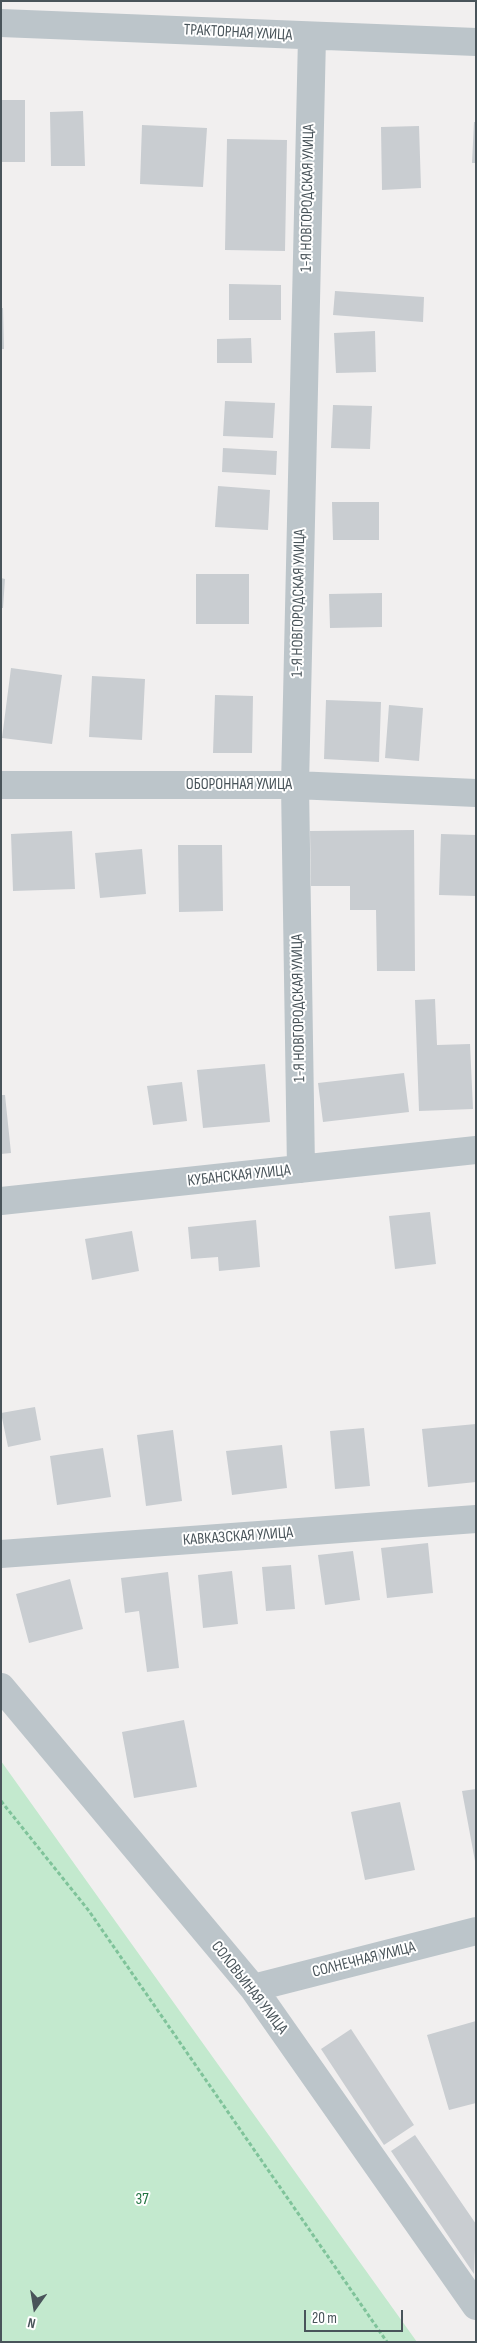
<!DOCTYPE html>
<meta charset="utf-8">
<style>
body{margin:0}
#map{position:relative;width:477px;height:2343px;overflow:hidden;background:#f1efef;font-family:"Sofia Sans Condensed",sans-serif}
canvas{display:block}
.frame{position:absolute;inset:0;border:2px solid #49545a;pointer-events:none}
.north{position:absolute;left:10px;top:2283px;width:50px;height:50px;-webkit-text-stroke:4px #fff;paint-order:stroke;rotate:193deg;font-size:14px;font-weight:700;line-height:20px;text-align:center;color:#49545a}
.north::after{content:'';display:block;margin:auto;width:18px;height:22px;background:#49545a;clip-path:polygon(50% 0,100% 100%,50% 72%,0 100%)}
.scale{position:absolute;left:304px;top:2310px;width:99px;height:22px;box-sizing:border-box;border:2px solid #49545a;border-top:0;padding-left:6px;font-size:15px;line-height:18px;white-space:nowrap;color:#49545a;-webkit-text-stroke:4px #fff;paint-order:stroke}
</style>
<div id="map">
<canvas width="477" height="2343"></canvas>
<div class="frame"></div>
<div class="north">N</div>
<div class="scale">20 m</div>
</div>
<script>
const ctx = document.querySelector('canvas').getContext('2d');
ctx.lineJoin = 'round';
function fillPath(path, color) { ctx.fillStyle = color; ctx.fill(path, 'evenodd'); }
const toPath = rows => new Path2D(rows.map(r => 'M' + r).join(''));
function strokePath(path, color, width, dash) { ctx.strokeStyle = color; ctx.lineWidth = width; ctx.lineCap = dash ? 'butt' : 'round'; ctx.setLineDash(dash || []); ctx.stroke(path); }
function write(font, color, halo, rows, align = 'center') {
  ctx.font = font + ' "Sofia Sans Condensed",sans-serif'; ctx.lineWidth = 4; ctx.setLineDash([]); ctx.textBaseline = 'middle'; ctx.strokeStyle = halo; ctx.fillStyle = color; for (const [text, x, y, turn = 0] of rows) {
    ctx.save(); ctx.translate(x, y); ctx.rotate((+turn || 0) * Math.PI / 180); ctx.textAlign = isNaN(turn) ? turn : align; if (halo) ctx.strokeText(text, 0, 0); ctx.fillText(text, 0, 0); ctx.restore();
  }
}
fillPath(toPath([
 [1,1761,103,1904,417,2342,1,2342]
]), '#c3e9ce');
fillPath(toPath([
 [1,100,25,100,25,162,1,162],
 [83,111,85,166,51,166,50,112],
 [474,122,476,122,476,163,472,163],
 [142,125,207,128,203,187,140,184],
 [419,126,421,188,382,190,381,127],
 [227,139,287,140,285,251,225,250],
 [229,284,281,285,281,320,229,320],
 [335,291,424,297,423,322,333,315],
 [1,308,3,308,4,349,1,349],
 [375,331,376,372,336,373,334,333],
 [251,338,252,363,217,363,217,339],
 [225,401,275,403,273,438,223,436],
 [333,405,372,406,370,449,331,448],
 [223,448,277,451,276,475,222,472],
 [218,486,270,490,268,530,215,527],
 [332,502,379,502,379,540,333,540],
 [196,574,249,574,249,624,196,624],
 [1,578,5,579,3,608,1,608],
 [382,593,382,627,330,628,329,594],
 [11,668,62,675,52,744,2,738],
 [92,676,145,679,142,740,89,737],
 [215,695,253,696,252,753,213,753],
 [326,700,381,702,379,762,324,759],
 [389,705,423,708,419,761,385,758],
 [414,830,415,971,377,971,376,910,350,910,350,886,311,886,310,831],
 [72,831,75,889,13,891,11,834],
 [441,834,476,835,476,896,439,895],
 [178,845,222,845,223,911,179,912],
 [142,849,146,894,100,898,95,853],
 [435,999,437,1045,470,1044,473,1109,419,1111,415,1000],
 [265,1064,270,1122,203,1128,197,1070],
 [404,1073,409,1112,323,1122,318,1083],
 [182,1082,187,1121,153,1125,147,1086],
 [1,1095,5,1095,11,1153,1,1154],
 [430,1212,436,1264,395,1269,389,1216],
 [256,1220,260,1267,219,1271,218,1257,191,1259,188,1227],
 [132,1231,139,1271,92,1280,85,1239],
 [35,1407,41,1440,8,1447,1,1413],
 [476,1424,476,1482,428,1487,422,1429],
 [364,1428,370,1486,335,1489,330,1431],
 [173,1430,182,1501,146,1506,137,1435],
 [282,1445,287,1488,232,1495,226,1451],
 [103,1448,111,1497,57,1505,50,1456],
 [428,1543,433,1593,387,1598,381,1548],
 [353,1551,360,1600,325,1605,318,1555],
 [291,1565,295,1609,266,1611,262,1567],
 [232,1571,238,1624,203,1628,198,1575],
 [168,1572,179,1668,147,1672,139,1611,125,1613,121,1578],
 [70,1579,83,1629,29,1643,16,1594],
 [184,1720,197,1787,134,1798,122,1732],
 [476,1789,476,1861,475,1861,462,1791],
 [400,1802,415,1870,365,1880,351,1812],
 [476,2021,476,2103,449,2110,427,2035],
 [351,2029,414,2125,384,2145,321,2049],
 [415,2135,476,2224,474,2274,391,2151]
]), '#c9cdd1');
strokePath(toPath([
 [1,1801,89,1911,387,2342]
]), '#7fc39a', 3, [4, 2.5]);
strokePath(toPath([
 [1,23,476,42],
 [1,785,295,785,476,793],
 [301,1169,295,785,312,37],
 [1,1201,476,1150],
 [1,1554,476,1519],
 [1,1687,253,1988,476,2306],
 [253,1988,476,1931]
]), '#bcc5ca', 28);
write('16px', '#49545a', '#fff', [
 ["ТРАКТОРНАЯ УЛИЦА",238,33,3],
 ["1-Я НОВГОРОДСКАЯ УЛИЦА",308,198,-89],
 ["1-Я НОВГОРОДСКАЯ УЛИЦА",299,603,-89],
 ["ОБОРОННАЯ УЛИЦА",239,785],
 ["1-Я НОВГОРОДСКАЯ УЛИЦА",299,1008,-91],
 ["КУБАНСКАЯ УЛИЦА",239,1176,-6],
 ["КАВКАЗСКАЯ УЛИЦА",238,1537,-4],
 ["СОЛНЕЧНАЯ УЛИЦА",364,1960,-14],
 ["СОЛОВЬИНАЯ УЛИЦА",249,1988,52]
]);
write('16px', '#237342', '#fff', [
 ["37",142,2200]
]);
</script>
